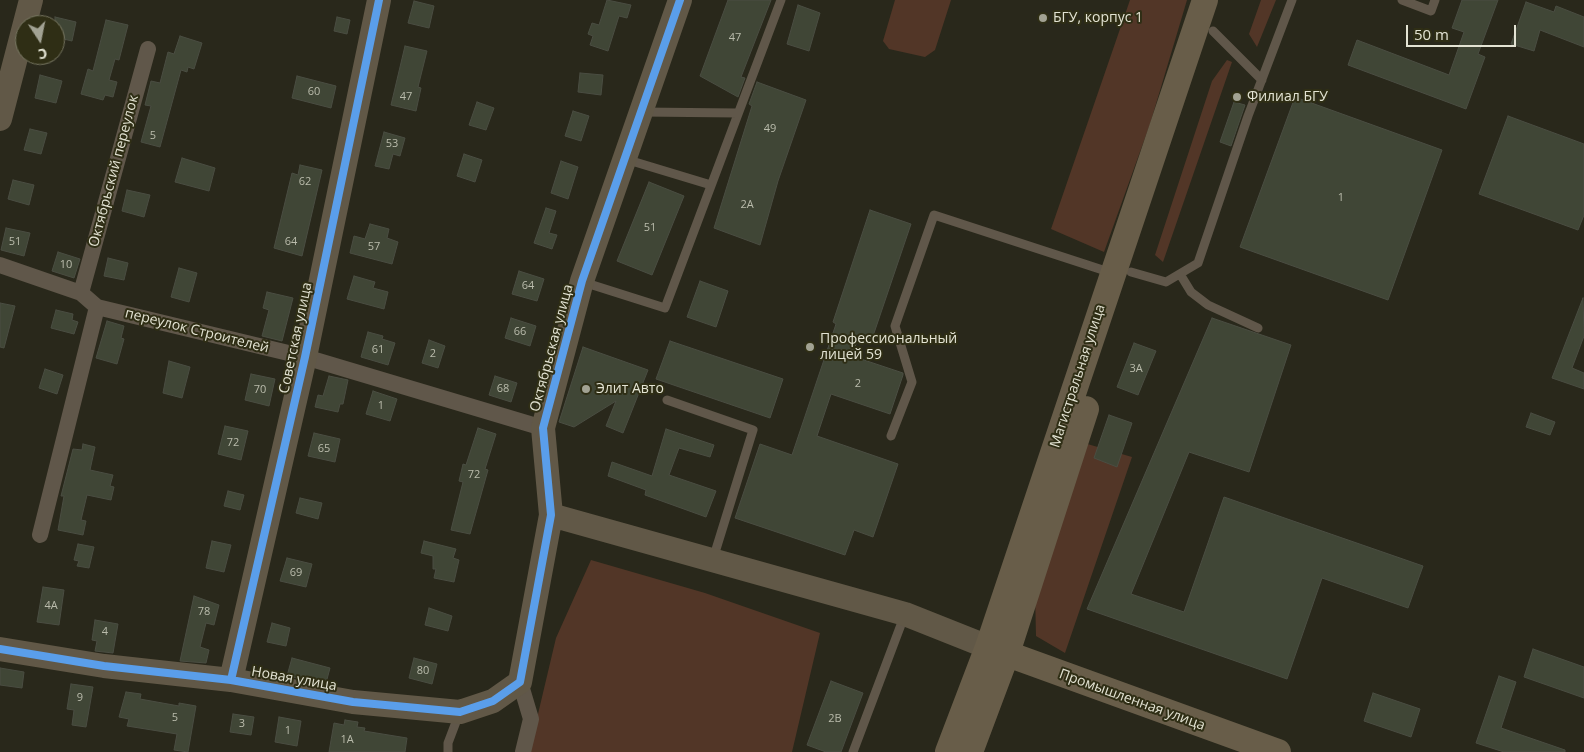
<!DOCTYPE html>
<meta charset="utf-8">
<style>
body{margin:0}
#map{position:relative;width:1584px;height:752px;overflow:hidden;background:#29281b;font-family:"Open Sans",sans-serif}
canvas{display:block}
.north{position:absolute;left:15px;top:15px;width:50px;height:50px;box-sizing:border-box;background:#2f2e15;border:1px solid #777661;border-radius:50%;rotate:169deg;font-size:14px;font-weight:700;line-height:20px;text-align:center;color:#e3e3d3}
.north::after{content:'';display:block;margin:auto;width:18px;height:22px;background:#a2a293;clip-path:polygon(50% 0,100% 100%,50% 72%,0 100%)}
.scale{position:absolute;left:1406px;top:25px;width:110px;height:22px;box-sizing:border-box;border:2px solid #e3e3d3;border-top:0;padding-left:6px;font-size:15px;line-height:18px;white-space:nowrap;color:#e3e3d3;-webkit-text-stroke:4px #2f2e15;paint-order:stroke}
</style>
<div id="map">
<canvas width="1584" height="752"></canvas>
<div class="north">С</div>
<div class="scale">50 m</div>
</div>
<script>
const ctx = document.querySelector('canvas').getContext('2d');
ctx.lineJoin = 'round';
function fillPath(path, color) { ctx.fillStyle = color; ctx.fill(path, 'evenodd'); }
const toPath = rows => new Path2D(rows.map(r => 'M' + r).join(''));
function strokePath(path, color, width, dash) { ctx.strokeStyle = color; ctx.lineWidth = width; ctx.lineCap = dash ? 'butt' : 'round'; ctx.setLineDash(dash || []); ctx.stroke(path); }
function write(font, color, halo, rows, align = 'center') {
  ctx.font = font + ' "Open Sans",sans-serif'; ctx.lineWidth = 4; ctx.setLineDash([]); ctx.textBaseline = 'middle'; ctx.strokeStyle = halo; ctx.fillStyle = color; for (const [text, x, y, turn = 0] of rows) {
    ctx.save(); ctx.translate(x, y); ctx.rotate((+turn || 0) * Math.PI / 180); ctx.textAlign = isNaN(turn) ? turn : align; if (halo) ctx.strokeText(text, 0, 0); ctx.fillText(text, 0, 0); ctx.restore();
  }
}
fillPath(toPath([
 [895,0,951,0,935,50,925,57,889,49,883,41],
 [1130,0,1187,0,1150,124,1104,252,1051,229],
 [1261,0,1276,0,1257,47,1249,34],
 [1227,60,1232,62,1163,262,1155,255,1212,81],
 [1084,443,1132,457,1065,653,1036,636,1035,592],
 [591,560,705,593,820,633,792,752,529,752,556,638]
]), '#523627');
const building = toPath([
 [607,0,631,5,627,18,619,16,608,51,590,45,593,36,588,34,592,23,599,25,607,0],
 [728,0,771,0,741,77,745,78,738,97,700,76,728,0],
 [1462,0,1498,0,1478,54,1485,57,1466,109,1348,65,1357,40,1449,75,1464,32,1452,28,1462,0],
 [414,1,434,6,429,28,408,23,414,1],
 [1526,2,1554,12,1556,6,1584,17,1584,47,1540,30,1534,51,1511,44,1526,2],
 [798,5,820,13,809,51,787,44,798,5],
 [55,17,76,22,72,41,55,37,55,17],
 [337,17,350,20,347,34,334,31,337,17],
 [106,20,128,25,119,60,115,59,109,80,117,82,113,97,105,95,103,100,81,94,88,69,93,71,106,20],
 [180,36,202,43,194,69,188,67,187,72,181,70,160,147,141,142,151,106,145,105,151,81,160,83,168,52,174,54,180,36],
 [405,46,427,51,418,87,421,88,416,111,391,105,405,46],
 [580,73,603,75,601,95,578,92,580,73],
 [40,75,62,81,56,103,35,98,40,75],
 [297,76,336,86,331,108,292,98,297,76],
 [757,82,806,100,778,181,760,245,714,228,752,106,749,104,757,82],
 [1295,97,1442,150,1388,300,1240,247,1295,97],
 [477,102,494,108,486,130,469,125,477,102],
 [1234,102,1245,105,1231,146,1220,142,1234,102],
 [573,111,589,116,581,141,565,136,573,111],
 [1508,116,1584,144,1584,215,1578,230,1479,194,1508,116],
 [30,129,47,133,41,154,24,150,30,129],
 [384,132,405,138,400,156,393,154,389,169,375,166,384,132],
 [464,154,482,160,475,182,457,176,464,154],
 [182,158,215,168,209,191,175,182,182,158],
 [561,161,578,167,568,199,551,193,561,161],
 [300,165,322,170,302,256,274,248,292,173,298,175,300,165],
 [13,180,34,185,29,205,8,199,13,180],
 [649,182,684,196,652,275,617,261,649,182],
 [127,190,150,195,144,217,122,211,127,190],
 [546,208,556,211,549,233,557,235,552,249,534,243,546,208],
 [870,210,911,224,872,339,859,335,852,356,903,373,903,375,890,414,831,394,817,436,898,464,873,537,854,530,845,555,735,518,760,444,792,455,836,324,833,322,870,210],
 [370,224,389,229,387,238,398,242,392,264,350,253,354,236,365,239,370,224],
 [6,228,30,233,24,256,1,250,6,228],
 [58,252,80,259,74,278,52,271,58,252],
 [108,258,128,263,124,280,104,276,108,258],
 [179,268,197,273,189,302,171,297,179,268],
 [519,271,544,279,537,301,512,294,519,271],
 [354,276,375,282,373,288,388,292,384,309,347,299,354,276],
 [700,281,728,291,716,327,687,317,700,281],
 [267,292,293,298,282,341,262,336,269,310,263,308,267,292],
 [1583,298,1584,336,1572,368,1584,373,1584,389,1552,378,1583,298],
 [0,303,15,306,4,348,0,347,0,303],
 [56,310,73,314,72,320,78,322,74,334,51,328,56,310],
 [511,318,536,326,530,346,505,338,511,318],
 [1212,318,1291,345,1249,472,1189,452,1131,594,1184,612,1224,497,1423,566,1408,608,1322,578,1287,679,1087,609,1212,318],
 [107,321,124,326,121,338,124,339,117,364,96,358,107,321],
 [368,332,383,336,382,339,395,343,388,365,361,357,368,332],
 [429,340,445,346,438,368,422,363,429,340],
 [670,341,783,379,770,418,656,379,670,341],
 [1134,343,1156,351,1138,395,1117,387,1134,343],
 [583,347,648,370,623,433,606,426,616,401,574,427,559,422,583,347],
 [169,361,190,367,182,398,163,393,169,361],
 [45,369,63,375,57,394,39,388,45,369],
 [251,374,275,379,269,406,245,400,251,374],
 [329,376,348,380,343,404,340,404,338,412,315,407,318,395,323,396,329,376],
 [495,376,517,383,511,402,489,395,495,376],
 [373,391,397,399,390,421,366,414,373,391],
 [1531,413,1555,422,1550,435,1526,427,1531,413],
 [1109,415,1132,423,1117,467,1094,458,1109,415],
 [225,426,248,431,241,460,218,454,225,426],
 [478,428,496,434,485,469,488,470,470,534,451,530,463,482,459,481,463,464,466,465,478,428],
 [666,429,714,445,710,457,679,448,669,475,716,491,706,517,645,495,646,490,608,476,612,462,652,476,666,429],
 [314,433,340,439,335,462,308,456,314,433],
 [83,444,95,447,90,470,113,475,110,486,114,487,111,500,87,495,81,520,86,521,83,535,58,530,64,496,61,496,73,449,82,450,83,444],
 [228,491,244,495,240,510,224,506,228,491],
 [300,498,322,503,318,519,296,513,300,498],
 [212,541,231,545,224,572,206,568,212,541],
 [424,541,456,549,453,558,459,560,454,582,434,578,436,569,433,569,433,556,421,553,424,541],
 [78,544,94,547,89,568,77,566,79,561,74,560,78,544],
 [287,558,312,564,306,587,280,581,287,558],
 [43,587,64,590,59,625,37,622,43,587],
 [194,596,219,605,214,625,206,623,200,647,209,650,206,663,180,661,194,596],
 [429,608,452,616,448,631,425,625,429,608],
 [95,620,118,624,113,653,95,651,97,641,92,640,95,620],
 [272,623,290,628,286,646,267,642,272,623],
 [1533,649,1584,667,1584,698,1524,677,1533,649],
 [292,658,330,668,326,683,287,676,292,658],
 [414,658,437,664,432,684,409,678,414,658],
 [0,668,24,672,22,688,0,685,0,668],
 [1499,676,1516,682,1501,728,1565,750,1565,752,1504,752,1476,743,1499,676],
 [831,681,863,693,841,752,826,752,807,745,831,681],
 [71,684,93,687,86,727,72,725,74,710,67,709,71,684],
 [126,692,141,694,140,699,179,706,179,703,196,706,188,752,174,750,177,734,127,726,129,719,119,717,126,692],
 [1373,693,1420,709,1411,737,1364,721,1373,693],
 [233,714,254,717,251,735,230,732,233,714],
 [279,717,301,721,297,746,275,742,279,717],
 [345,720,358,722,357,727,365,728,364,731,407,738,405,752,329,752,334,723,344,725,345,720]
]);
fillPath(building, '#404636');
strokePath(building, '#4a4d42', 1);
strokePath(toPath([
 [1402,0,1431,11,1435,0],
 [1213,31,1262,80],
 [641,112,738,113],
 [625,159,711,185],
 [1131,272,1166,282,1198,263,1248,116,1292,0],
 [1180,274,1191,292,1208,305,1258,328],
 [583,282,665,308,781,0],
 [667,400,753,430,713,559],
 [891,436,912,382,895,326,934,215,1112,273],
 [448,752,448,743,459,714],
 [853,752,905,614]
]), '#60574a', 9);
strokePath(toPath([
 [0,265,81,293,97,307,305,357,543,428],
 [81,293,148,49],
 [40,535,97,307],
 [520,682,531,719,523,752]
]), '#60574a', 16);
strokePath(toPath([
 [0,119,31,0],
 [551,515,905,614,988,647],
 [0,649,104,666,231,680,353,702,460,712,493,701,520,682,551,515,543,428,582,281,680,0],
 [231,680,305,357,379,0]
]), '#615847', 24);
strokePath(toPath([
 [991,648,1278,752],
 [948,752,988,647,1205,0],
 [970,752,1006,656,1086,409]
]), '#685d49', 26);
strokePath(toPath([
 [0,649,104,666,231,680,353,702,460,712,493,701,520,682,551,515,543,428,582,281,680,0],
 [231,680,305,357,379,0]
]), '#5a9eea', 8);
for (const [x, y, r, color] of [
 [1043,18,5,"#a2a293"],
 [1237,97,5,"#a2a293"],
 [810,347,5,"#a2a293"],
 [586,389,5,"#a2a293"]
]) { const dot = new Path2D(); dot.arc(x, y, r, 0, 2 * Math.PI); ctx.fillStyle = color; ctx.fill(dot); strokePath(dot, '#2f2e15', 2); }
write('11px', '#babcac', null, [
 ["47",735,38],
 ["60",314,92],
 ["47",406,97],
 ["49",770,129],
 ["5",153,136],
 ["53",392,144],
 ["62",305,182],
 ["1",1341,198],
 ["2А",747,205],
 ["51",650,228],
 ["51",15,242],
 ["64",291,242],
 ["57",374,247],
 ["10",66,265],
 ["64",528,286],
 ["66",520,332],
 ["61",378,350],
 ["2",433,354],
 ["3А",1136,369],
 ["2",858,384],
 ["68",503,389],
 ["70",260,390],
 ["1",381,406],
 ["72",233,443],
 ["65",324,449],
 ["72",474,475],
 ["69",296,573],
 ["4А",51,606],
 ["78",204,612],
 ["4",105,632],
 ["80",423,671],
 ["9",80,698],
 ["5",175,718],
 ["2В",835,719],
 ["3",242,724],
 ["1",288,731],
 ["1А",347,740]
]);
write('14px', '#e3e3d3', '#2f2e15', [
 ["БГУ, корпус 1",1053,18],
 ["Филиал БГУ",1247,97],
 ["Профессиональный",820,339],
 ["лицей 59",820,355],
 ["Элит Авто",596,389]
], 'left');
write('14px', '#e3e3d3', '#2f2e15', [
 ["Октябрьский переулок",114,171,-75],
 ["переулок Строителей",197,331,14],
 ["Советская улица",296,338,-78],
 ["Октябрьская улица",552,348,-75],
 ["Магистральная улица",1078,376,-72],
 ["Новая улица",294,679,10],
 ["Промышленная улица",1132,700,20]
]);
</script>
